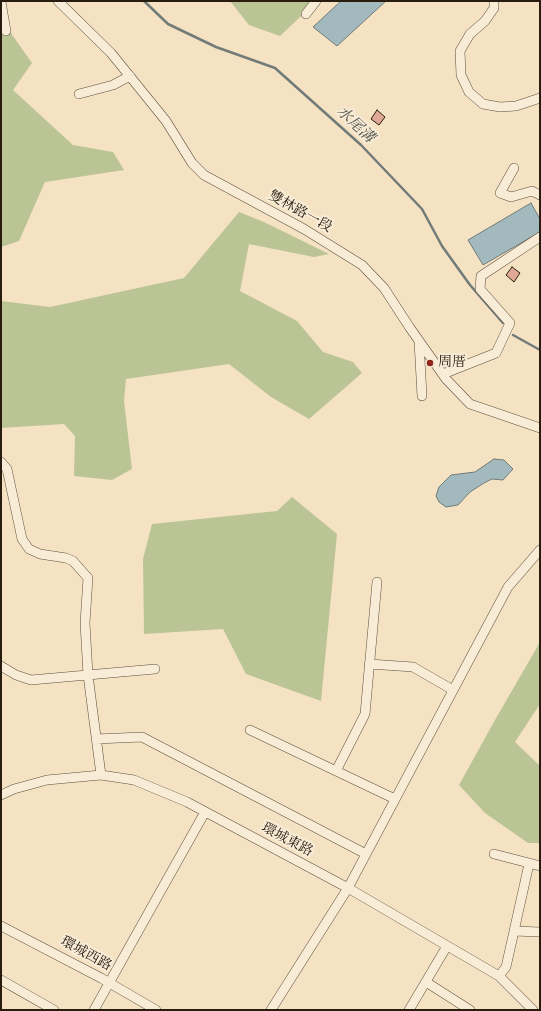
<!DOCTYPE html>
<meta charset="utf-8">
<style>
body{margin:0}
#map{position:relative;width:541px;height:1011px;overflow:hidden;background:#f5e2c2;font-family:Alegreya,serif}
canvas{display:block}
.frame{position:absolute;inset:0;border:2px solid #281c0f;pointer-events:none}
</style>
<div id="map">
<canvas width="541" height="1011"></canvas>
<div class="frame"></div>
</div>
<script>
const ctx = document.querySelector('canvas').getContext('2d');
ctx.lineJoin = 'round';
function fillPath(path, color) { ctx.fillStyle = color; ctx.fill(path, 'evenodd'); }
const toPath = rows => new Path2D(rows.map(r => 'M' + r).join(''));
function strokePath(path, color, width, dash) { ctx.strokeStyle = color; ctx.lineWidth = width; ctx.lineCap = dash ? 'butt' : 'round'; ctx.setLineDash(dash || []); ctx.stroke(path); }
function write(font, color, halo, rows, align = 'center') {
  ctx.font = font + ' Alegreya,"Noto Serif TC",serif'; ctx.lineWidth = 4; ctx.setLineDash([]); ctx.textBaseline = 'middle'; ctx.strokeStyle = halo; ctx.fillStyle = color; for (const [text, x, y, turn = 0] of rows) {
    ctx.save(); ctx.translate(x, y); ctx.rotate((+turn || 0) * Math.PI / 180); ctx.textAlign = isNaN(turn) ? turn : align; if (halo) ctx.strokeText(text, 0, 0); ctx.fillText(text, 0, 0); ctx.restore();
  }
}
fillPath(toPath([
 [230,1,317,1,280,36,249,25],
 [1,19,32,63,13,90,73,145,113,152,124,170,45,182,19,241,1,247],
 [239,212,264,222,329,254,314,257,249,244,240,291,297,321,323,352,353,362,362,373,309,419,271,397,229,364,126,379,124,401,132,469,112,480,74,476,75,436,64,424,1,428,1,301,50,307,184,278],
 [292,497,337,534,321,701,246,674,223,629,144,634,143,559,152,524,277,511],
 [540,642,540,704,515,742,540,766,540,843,528,843,485,813,459,785,495,720]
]), '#bac495');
const water = toPath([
 [341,1,386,1,337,46,313,27,341,1],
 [531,203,540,219,540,232,483,265,468,240,531,203],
 [494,459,504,460,513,469,503,480,492,479,484,483,470,492,458,505,446,507,439,502,436,496,439,487,451,475,475,472,494,459]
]);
fillPath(water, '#a2babe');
strokePath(water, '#717b78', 1);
strokePath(toPath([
 [144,1,168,24,216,47,275,68,361,145,422,209,442,246,470,285,503,323],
 [513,335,540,350]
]), '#717b78', 2.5);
const building = toPath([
 [377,110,385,117,379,125,371,119,377,110],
 [512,267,520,273,514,282,506,275,512,267]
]);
fillPath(building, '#dfa897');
strokePath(building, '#281c0f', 1);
const minor = toPath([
 [58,1,111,53,145,95,166,121,192,163,204,175,304,229,362,265,384,288,410,328,446,379,470,404,540,428],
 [494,1,494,8,485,21,470,34,460,51,461,75,469,92,483,104,500,107,516,106,540,98],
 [1,2,6,31],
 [306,14,316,1],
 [79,94,113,85,130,76],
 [514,168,500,193,511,197,532,191,540,195],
 [419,341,422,396],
 [443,374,496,353,510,323,480,289,481,276,540,237],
 [1,462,7,469,22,539,29,549,40,554,66,558,73,561,88,578,85,623,88,675,101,775],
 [369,664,413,667,453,690],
 [1,666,16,675,31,680,155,669],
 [250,730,395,799],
 [96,739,142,737,366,854],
 [336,771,365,714,377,582],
 [1,795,14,789,47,780,101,775,134,780,187,802,348,888,499,976,533,1010],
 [494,854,540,866],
 [1,926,101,978,156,1010],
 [514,931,540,932],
 [499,976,506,967,529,864],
 [1,980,54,1010],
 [426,982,470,1010],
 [94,1010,205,812],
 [271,1010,348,888,508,587,540,550],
 [409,1010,447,946]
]);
strokePath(minor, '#5b4e3c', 10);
strokePath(minor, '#f8ecd7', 9);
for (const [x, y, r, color] of [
 [430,363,4,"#8f2418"]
]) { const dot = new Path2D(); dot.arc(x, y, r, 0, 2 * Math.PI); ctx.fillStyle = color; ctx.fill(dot); strokePath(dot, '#f8ecd7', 1.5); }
write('14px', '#281c0f', '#f8ecd7', [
 ["雙林路一段",300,212,29],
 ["環城東路",287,840,28],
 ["環城西路",86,954,29]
]);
write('14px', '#281c0f', '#f8ecd7', [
 ["周厝",438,363]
], 'left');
write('italic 15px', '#53534c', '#f8ecd7', [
 ["水尾溝",355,125,43]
]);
</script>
